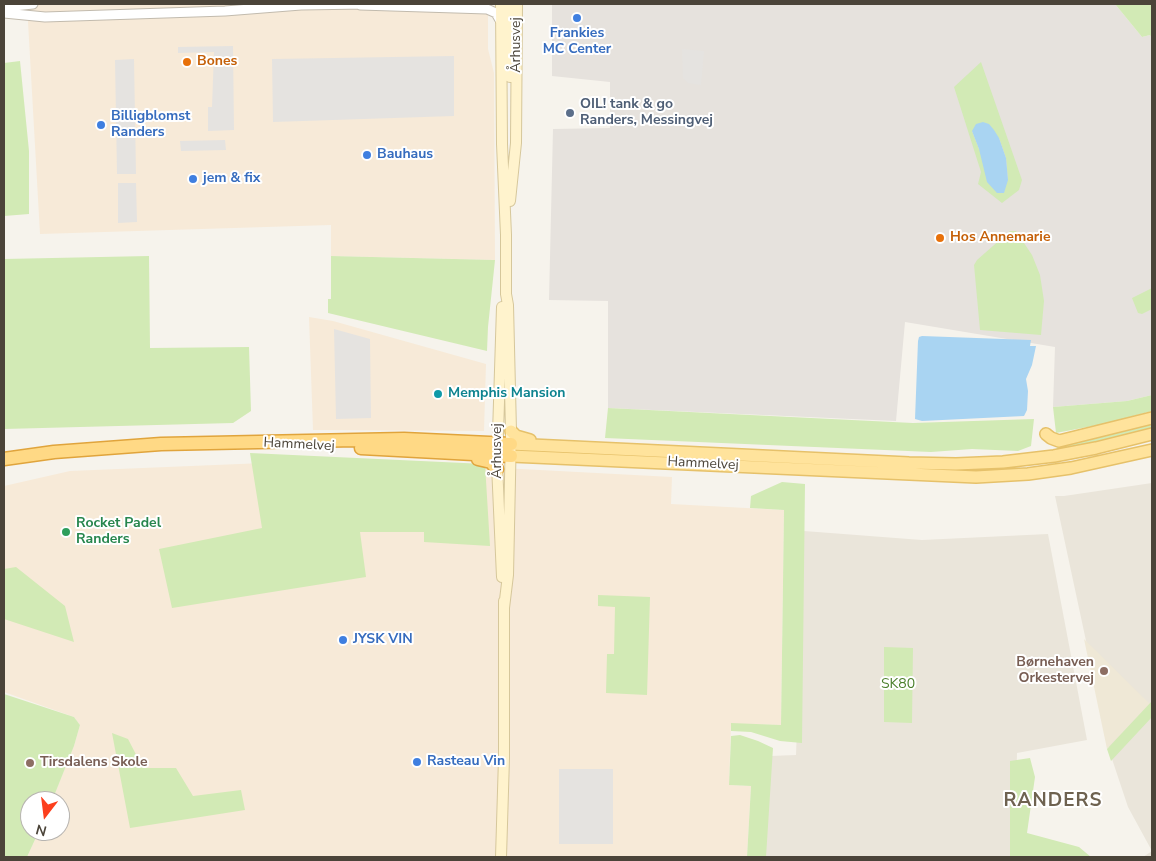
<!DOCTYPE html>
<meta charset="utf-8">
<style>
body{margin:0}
#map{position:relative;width:1156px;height:861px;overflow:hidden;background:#f6f3ec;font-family:"Nunito Sans",sans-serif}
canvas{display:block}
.frame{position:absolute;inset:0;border:5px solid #4b4439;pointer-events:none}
.north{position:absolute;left:20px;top:791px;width:50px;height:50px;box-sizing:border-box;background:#fff;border:1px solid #b7b4b0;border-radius:50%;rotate:195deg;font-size:14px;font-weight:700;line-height:20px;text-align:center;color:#4b4439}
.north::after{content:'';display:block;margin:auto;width:18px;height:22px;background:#fc3f1d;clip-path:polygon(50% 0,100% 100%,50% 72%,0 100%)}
</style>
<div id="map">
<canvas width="1156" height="861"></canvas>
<div class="frame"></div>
<div class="north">N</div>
</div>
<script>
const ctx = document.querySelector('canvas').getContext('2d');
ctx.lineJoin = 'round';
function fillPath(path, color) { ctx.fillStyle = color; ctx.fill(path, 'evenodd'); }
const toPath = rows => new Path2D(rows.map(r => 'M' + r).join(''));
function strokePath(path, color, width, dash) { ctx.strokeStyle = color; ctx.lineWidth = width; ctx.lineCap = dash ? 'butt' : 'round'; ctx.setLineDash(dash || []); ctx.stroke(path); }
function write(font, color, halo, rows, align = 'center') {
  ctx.font = font + ' "Nunito Sans",sans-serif'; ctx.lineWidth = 4; ctx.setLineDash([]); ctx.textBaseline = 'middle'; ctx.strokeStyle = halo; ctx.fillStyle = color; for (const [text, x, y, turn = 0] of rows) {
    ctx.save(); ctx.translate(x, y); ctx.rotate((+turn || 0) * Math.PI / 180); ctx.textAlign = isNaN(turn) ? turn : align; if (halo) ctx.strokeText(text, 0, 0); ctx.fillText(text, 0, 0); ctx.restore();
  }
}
fillPath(toPath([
 [1152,483,1152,857,1143,857,1152,851,1128,807,1110,753,1055,496,1064,496],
 [804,531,922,540,1048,534,1087,740,1017,753,1014,857,763,857,770,756,796,755]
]), '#eae5da');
fillPath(toPath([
 [27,4,488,4,488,49,494,73,495,260,331,256,331,225,40,234],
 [309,317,333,321,486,364,484,431,313,430],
 [312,461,483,467,672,477,671,504,784,510,781,725,731,724,729,785,751,786,747,857,27,857,39,831,60,831,60,801,52,801,74,746,80,725,74,717,4,692,4,486,70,471]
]), '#f7ead8');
fillPath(toPath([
 [552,4,1115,4,1142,37,1150,35,1152,39,1152,395,1127,401,1053,407,1055,347,905,322,896,421,608,408,608,301,549,300,553,129,610,128,610,82,552,76]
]), '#e6e2dd');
fillPath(toPath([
 [1084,639,1150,704,1107,749]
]), '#efe8d6');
fillPath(toPath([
 [1115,4,1151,4,1152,39,1150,35,1142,37],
 [20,61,29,151,29,214,4,216,4,63],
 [981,62,1022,180,1019,190,1002,203,978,184,981,172,954,87],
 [972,131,999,138,1006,158,1008,180,979,149],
 [1010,231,1016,231,1032,255,1040,275,1044,301,1041,335,980,330,974,265,977,260],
 [149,256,150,348,249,347,251,411,233,423,4,429,4,259],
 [331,256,495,260,488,327,487,351,328,313,328,299,331,299],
 [1152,288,1152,309,1142,314,1138,313,1132,298],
 [1152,395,1152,411,1103,424,1056,433,1053,407,1127,401],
 [608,408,913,423,1034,419,1031,446,1018,451,972,449,931,452,605,438],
 [1152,420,1152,428,1149,429,1107,441,1056,450,1058,445],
 [250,453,485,464,490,546,424,542,424,532,360,532,366,577,172,608,159,549,262,528],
 [782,482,805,484,802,743,780,741,751,732,731,731,731,723,781,725,784,510,750,508,751,496],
 [16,567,65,606,74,642,4,619,4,569],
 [598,595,650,597,647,695,606,693,607,654,614,654,615,607,598,606],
 [884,647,913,648,912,723,884,722],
 [4,694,74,717,80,725,74,746,52,801,30,801,30,831,39,831,27,857,4,857],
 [1152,701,1152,717,1111,761,1107,749],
 [112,733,128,739,143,768,176,768,193,796,241,790,245,810,130,828],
 [740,735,758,741,773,748,766,857,747,857,751,786,729,785,731,736],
 [1030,758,1035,777,1027,833,1079,847,1091,857,1010,857,1010,761]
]), '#d2eab5');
fillPath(toPath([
 [233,46,234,130,208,131,208,107,212,107,214,52,178,53,178,47],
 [682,49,704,51,701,85,688,83,683,78],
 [454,56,454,116,273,122,272,59],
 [134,59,136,174,117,174,115,60],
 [225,140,226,150,181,151,180,141],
 [118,183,136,183,137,222,118,223],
 [334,329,370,339,371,418,336,419],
 [559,769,613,769,613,844,559,844]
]), '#e5e3e0');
fillPath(toPath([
 [983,122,989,124,994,130,999,138,1006,158,1008,180,1004,193,997,193,987,182,979,149,972,131,976,124],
 [922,336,1031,340,1030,346,1036,346,1032,365,1026,379,1028,391,1027,410,1024,416,922,421,915,419,918,341,919,337]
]), '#a9d4f2');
const tertiary = toPath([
 [360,5,487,9,496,13,500,20],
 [4,7,33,4],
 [4,13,45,17,225,11,301,5,365,4]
]);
const secondary = toPath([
 [501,4,502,144,506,235,506,294,508,305,511,431,508,575,504,608],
 [508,4,510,77],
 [510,201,516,143,517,4],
 [502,307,497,465,502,577],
 [501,857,504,758,504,601]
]);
const primary = toPath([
 [511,431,516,436,530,440],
 [1046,434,1051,438,1059,441,1152,418],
 [511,444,909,463,956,464,1003,462,1054,456,1096,448,1152,434],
 [511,456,976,477,1028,474,1071,468,1152,450]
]);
const trunk = toPath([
 [361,448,511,456],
 [4,459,54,452,161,444,404,439,511,444],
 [478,459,491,462,497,469]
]);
strokePath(tertiary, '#c2bbae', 11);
strokePath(secondary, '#d6c79b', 12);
strokePath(primary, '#e6c16a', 14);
strokePath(trunk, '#e0a43c', 15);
strokePath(tertiary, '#fff', 9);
strokePath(secondary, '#fff3cd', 10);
strokePath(primary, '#ffe39c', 11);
strokePath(trunk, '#ffd985', 12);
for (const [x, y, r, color] of [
 [577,18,5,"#3f7fe0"],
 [187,62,5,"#e8710a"],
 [570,113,5,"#5c6f8a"],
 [101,125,5,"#3f7fe0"],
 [367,155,5,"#3f7fe0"],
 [193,179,5,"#3f7fe0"],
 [940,238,5,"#e8710a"],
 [438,394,5,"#0f9aa8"],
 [66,532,5,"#2e9e5b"],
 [343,640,5,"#3f7fe0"],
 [1104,671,5,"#8d6e63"],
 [417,762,5,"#3f7fe0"],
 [30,763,5,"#8d6e63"]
]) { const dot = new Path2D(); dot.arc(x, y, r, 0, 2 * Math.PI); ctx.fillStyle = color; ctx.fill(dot); strokePath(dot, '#fff', 2); }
write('bold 14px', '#366cbe', '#fff', [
 ["Frankies",577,34,"center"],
 ["MC Center",577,50,"center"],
 ["Billigblomst",111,117],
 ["Randers",111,133],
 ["Bauhaus",377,155],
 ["jem & fix",203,179],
 ["JYSK VIN",353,640],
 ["Rasteau Vin",427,762]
], 'left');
write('14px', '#4b4439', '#fff', [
 ["Århusvej",517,45,-90],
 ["Hammelvej",299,445,3],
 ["Århusvej",498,451,-90],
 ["Hammelvej",703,464,3]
]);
write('bold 14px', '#c56008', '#fff', [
 ["Bones",197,62],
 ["Hos Annemarie",950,238]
], 'left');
write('bold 14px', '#4e5e75', '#fff', [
 ["OIL! tank & go",580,105],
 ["Randers, Messingvej",580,121]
], 'left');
write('bold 14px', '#0d838f', '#fff', [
 ["Memphis Mansion",448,394]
], 'left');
write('bold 14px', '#27864d', '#fff', [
 ["Rocket Padel",76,524],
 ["Randers",76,540]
], 'left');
write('bold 14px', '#785e54', '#fff', [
 ["Børnehaven",1094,663],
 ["Orkestervej",1094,679],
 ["Tirsdalens Skole",40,763,"left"]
], 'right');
write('14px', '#4a7f2a', '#fff', [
 ["SK80",898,685]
]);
ctx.letterSpacing = '1px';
write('bold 19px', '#6e6250', '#fff', [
 ["RANDERS",1053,801]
]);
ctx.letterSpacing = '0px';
</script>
